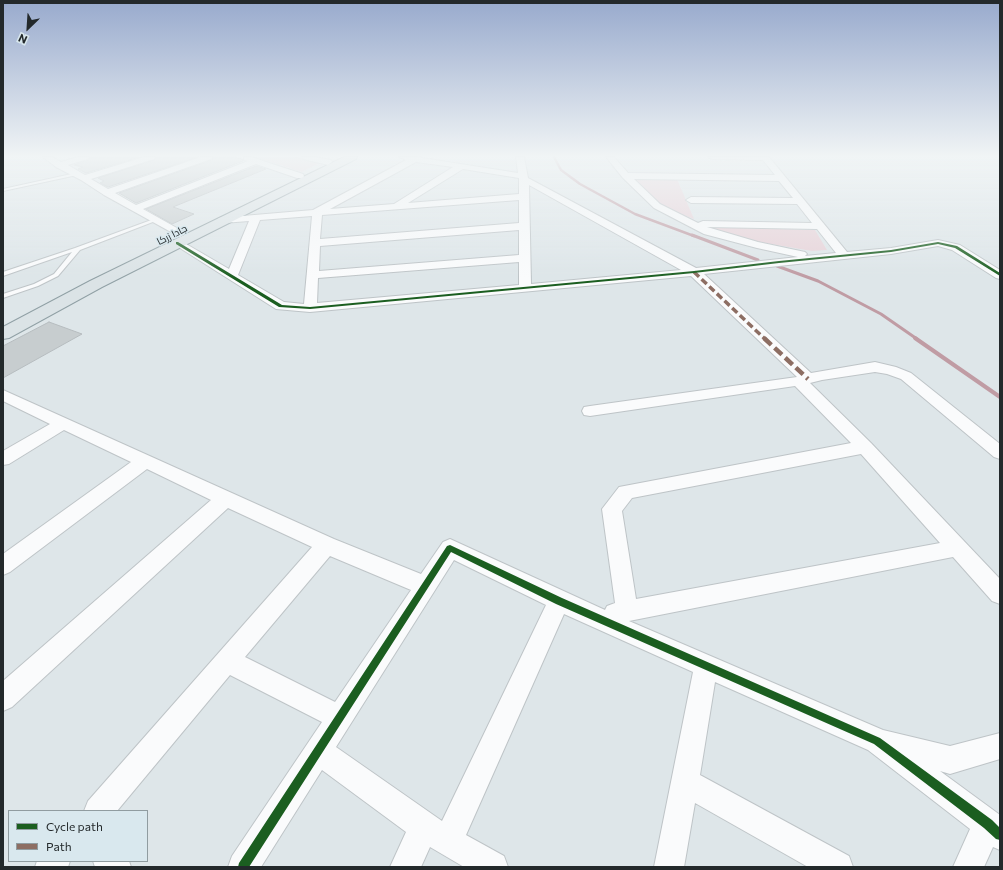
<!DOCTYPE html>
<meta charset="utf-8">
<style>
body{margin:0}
#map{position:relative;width:1003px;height:870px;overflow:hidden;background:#dee6e9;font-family:Commissioner,sans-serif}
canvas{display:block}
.frame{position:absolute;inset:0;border:4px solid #23292b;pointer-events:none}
.legend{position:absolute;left:8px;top:810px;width:140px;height:52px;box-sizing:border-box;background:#d9e8ee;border:1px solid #909ca0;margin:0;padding:5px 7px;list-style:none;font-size:12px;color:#23292b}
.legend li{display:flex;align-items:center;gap:8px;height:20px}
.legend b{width:20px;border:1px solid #909ca0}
.north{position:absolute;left:8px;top:8px;width:40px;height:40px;-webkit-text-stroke:3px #d9e8ee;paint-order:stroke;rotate:205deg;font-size:11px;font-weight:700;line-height:16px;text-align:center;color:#23292b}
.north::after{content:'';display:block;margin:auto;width:14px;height:18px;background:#23292b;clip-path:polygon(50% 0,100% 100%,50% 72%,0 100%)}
</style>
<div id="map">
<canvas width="1003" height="870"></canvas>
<div class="frame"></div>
<ul class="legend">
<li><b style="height:5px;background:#1b5e20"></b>Cycle path</li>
<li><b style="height:5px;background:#8d6e63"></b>Path</li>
</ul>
<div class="north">N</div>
</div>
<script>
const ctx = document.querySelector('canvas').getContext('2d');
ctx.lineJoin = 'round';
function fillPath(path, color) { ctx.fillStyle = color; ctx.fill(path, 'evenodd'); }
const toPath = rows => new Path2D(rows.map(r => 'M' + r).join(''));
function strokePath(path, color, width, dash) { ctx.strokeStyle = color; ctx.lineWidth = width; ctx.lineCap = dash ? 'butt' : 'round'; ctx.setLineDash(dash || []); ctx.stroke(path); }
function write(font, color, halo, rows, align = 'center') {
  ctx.font = font + ' Commissioner,Cairo,sans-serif'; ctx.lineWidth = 3; ctx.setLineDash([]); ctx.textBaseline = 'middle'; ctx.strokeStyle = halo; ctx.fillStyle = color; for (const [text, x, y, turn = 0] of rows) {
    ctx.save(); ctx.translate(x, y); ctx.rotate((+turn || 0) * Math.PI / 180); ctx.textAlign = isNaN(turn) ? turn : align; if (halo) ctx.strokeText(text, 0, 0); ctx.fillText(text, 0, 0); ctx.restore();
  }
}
fillPath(toPath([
 [255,157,295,157,320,163,302,172],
 [635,178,677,179,694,219,659,206],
 [708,227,815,230,827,250,812,251,753,241]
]), '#e8d3d9');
strokePath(toPath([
 [554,157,561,170,580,184,635,214,694,236]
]), '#c09ca4', 2.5);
strokePath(toPath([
 [692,235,758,260],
 [777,266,818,281,881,314,917,339]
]), '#c09ca4', 3);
strokePath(toPath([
 [915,338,1000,397]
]), '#c09ca4', 4);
const building = toPath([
 [90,157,140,157,86,173,78,169,83,167,74,165,88,160,90,157],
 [156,157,198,157,108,187,100,183,104,181,98,178,154,160,156,157],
 [213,157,235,157,242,159,243,161,136,203,119,193,212,160,213,157],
 [256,166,266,169,173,207,194,214,172,224,146,209,256,166],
 [49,322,82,334,3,378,3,346,49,322]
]);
fillPath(building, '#c7cdcf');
strokePath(building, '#b6bcbf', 1);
const service = toPath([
 [76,173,78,174,77,175,3,191,3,189,76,173],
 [154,219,158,220,80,250,58,276,38,286,3,298,3,294,34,284,54,274,72,252,3,276,3,272,75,248,154,219]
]);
const minor = toPath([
 [43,157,52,157,61,162,78,157,89,157,88,159,68,165,85,175,144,157,155,157,154,159,91,179,108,189,201,157,212,157,211,159,115,193,136,205,248,161,244,160,244,157,251,157,303,174,304,176,303,178,297,178,256,164,143,209,184,232,185,234,180,237,104,195,81,180,56,167,43,157],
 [302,157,315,157,331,160,332,162,328,165,303,159,302,157],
 [399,157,416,157,518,173,516,157,524,157,528,178,696,268,798,257,757,248,704,234,654,208,623,178,606,157,614,157,628,173,775,175,763,160,712,159,708,157,769,157,847,252,891,248,938,240,960,245,1000,270,1000,279,996,278,952,250,938,246,891,254,704,274,811,373,875,362,896,367,911,373,1000,444,1000,459,994,457,901,379,887,374,875,372,822,380,810,383,871,443,1000,579,1000,604,992,601,953,557,629,621,883,730,950,746,1000,733,1000,759,950,774,940,771,1000,815,1000,850,993,847,984,867,953,867,970,829,868,750,715,682,700,775,849,856,853,867,808,867,695,803,684,867,654,867,693,672,564,614,466,835,504,856,508,867,464,867,430,847,421,867,390,867,406,832,322,770,261,867,228,867,232,856,322,722,230,675,117,811,84,811,88,801,312,547,228,508,12,707,3,711,3,681,211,500,147,469,10,572,3,575,3,554,131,462,64,430,9,464,3,465,3,451,50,424,3,401,3,390,334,539,421,574,443,542,450,539,605,610,607,606,615,603,602,509,619,487,851,443,795,386,590,416,584,415,582,411,584,407,590,406,797,377,691,276,310,312,276,309,172,243,177,240,181,241,229,269,249,221,223,223,219,222,218,220,219,218,313,210,406,160,399,157],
 [416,162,453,167,394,204,330,209,416,162],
 [463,169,519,178,519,194,408,203,463,169],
 [634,179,779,181,793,198,691,197,686,200,691,203,797,204,812,223,703,221,698,223,660,204,634,179],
 [529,185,681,270,531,284,529,185],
 [519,200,519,223,320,239,322,215,519,200],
 [312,216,304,304,284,302,238,275,260,220,312,216],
 [707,227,817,229,836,253,805,256,807,254,805,252,758,242,707,227],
 [519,230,519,255,319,271,320,246,519,230],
 [519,262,519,285,317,303,318,278,519,262],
 [861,454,940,543,636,599,622,511,632,498,861,454],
 [330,556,411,590,335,702,245,657,330,556],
 [454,560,546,605,442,821,336,747,454,560],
 [37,861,70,861,68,867,35,867,37,861],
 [93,861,129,861,131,867,95,867,93,861]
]);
const primary = toPath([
 [344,157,357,157,356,159,102,287,9,338,3,339,3,327,90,281,344,157]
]);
strokePath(service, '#bec4c7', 2);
strokePath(minor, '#bec4c7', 2);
strokePath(primary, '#90a0a5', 2);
fillPath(service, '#fafbfc');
fillPath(minor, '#fafbfc');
fillPath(primary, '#dbe3e6');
strokePath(toPath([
 [694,272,765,339]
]), '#8d6e63', 3.5, [7, 3.5]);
strokePath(toPath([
 [764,338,808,379]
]), '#8d6e63', 4.5, [10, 4.5]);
fillPath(toPath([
 [176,242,178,242,282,305,310,307,694,271,779,261,891,250,938,242,957,246,1000,273,1000,276,955,248,938,244,891,252,779,263,694,273,310,309,279,307,176,244,176,242],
 [450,545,562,598,880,738,992,820,1000,828,1000,840,996,839,984,828,874,744,556,604,451,552,249,867,238,867,239,863,447,546,450,545]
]), '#1b5e20');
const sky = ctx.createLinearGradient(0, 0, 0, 278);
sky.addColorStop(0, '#98aacd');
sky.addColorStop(0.56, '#f0f4f5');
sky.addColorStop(1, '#f0f4f500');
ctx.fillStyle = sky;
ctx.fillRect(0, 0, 1003, 278);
write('10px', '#23292b', '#d9e8ee', [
 ["جادا زرکا",172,235,-27]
]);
</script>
